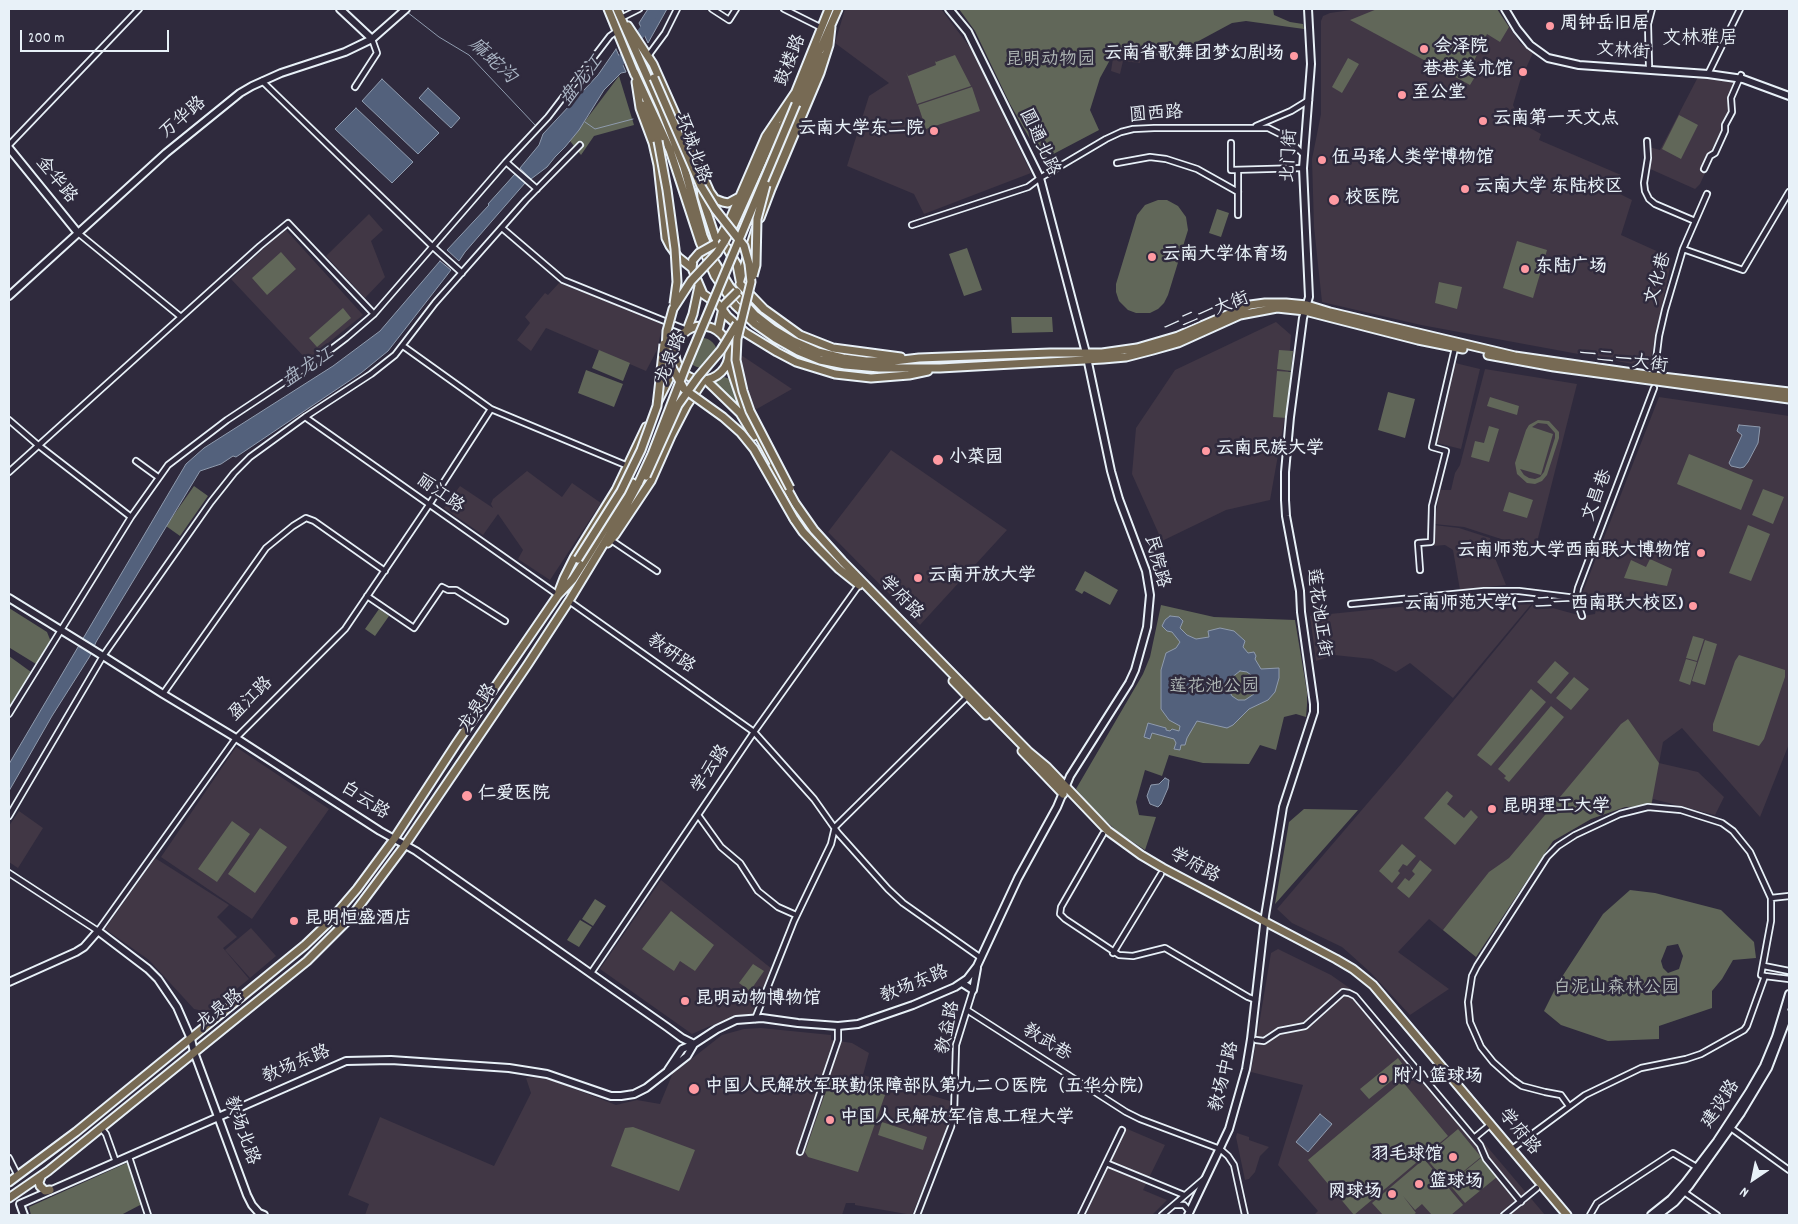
<!DOCTYPE html>
<meta charset="utf-8">
<style>
body{margin:0}
#map{position:relative;width:1798px;height:1224px;overflow:hidden;background:#2f2a3d;font-family:Dekko,sans-serif}
canvas{display:block}
.frame{position:absolute;inset:0;border:10px solid #e8f1f8;pointer-events:none}
.north{position:absolute;left:1728px;top:1154px;width:50px;height:50px;-webkit-text-stroke:4px #2f2a3d;paint-order:stroke;rotate:214deg;font-size:14px;font-weight:700;line-height:20px;text-align:center;color:#e8f1f8}
.north::after{content:'';display:block;margin:auto;width:18px;height:22px;background:#e8f1f8;clip-path:polygon(50% 0,100% 100%,50% 72%,0 100%)}
.scale{position:absolute;left:20px;top:30px;width:149px;height:22px;box-sizing:border-box;border:2px solid #e8f1f8;border-top:0;padding-left:6px;font-size:15px;line-height:18px;white-space:nowrap;color:#e8f1f8;-webkit-text-stroke:4px #2f2a3d;paint-order:stroke}
</style>
<div id="map">
<canvas width="1798" height="1224"></canvas>
<div class="frame"></div>
<div class="north">N</div>
<div class="scale">200 m</div>
</div>
<script>
const ctx = document.querySelector('canvas').getContext('2d');
ctx.lineJoin = 'round';
function fillPath(path, color) { ctx.fillStyle = color; ctx.fill(path, 'evenodd'); }
const toPath = rows => new Path2D(rows.map(r => 'M' + r).join(''));
function strokePath(path, color, width, dash) { ctx.strokeStyle = color; ctx.lineWidth = width; ctx.lineCap = dash ? 'butt' : 'round'; ctx.setLineDash(dash || []); ctx.stroke(path); }
function write(font, color, halo, rows, align = 'center') {
  ctx.font = font + ' Dekko,"LXGW WenKai TC",sans-serif'; ctx.lineWidth = 5; ctx.setLineDash([]); ctx.textBaseline = 'middle'; ctx.strokeStyle = halo; ctx.fillStyle = color; for (const [text, x, y, turn = 0] of rows) {
    ctx.save(); ctx.translate(x, y); ctx.rotate((+turn || 0) * Math.PI / 180); ctx.textAlign = isNaN(turn) ? turn : align; if (halo) ctx.strokeText(text, 0, 0); ctx.fillText(text, 0, 0); ctx.restore();
  }
}
fillPath(toPath([
 [845,9,941,9,972,50,1031,173,924,214,914,194,847,166,869,96,889,83,835,43],
 [1358,9,1497,9,1520,43,1533,53,1520,81,1513,105,1516,111,1514,119,1541,134,1539,140,1621,175,1616,192,1632,200,1621,235,1672,258,1649,367,1421,325,1322,302,1314,227,1312,159,1321,114,1321,21,1323,16,1330,13],
 [1114,52,1141,56,1140,63,1123,61,1120,74,1111,71],
 [1698,77,1720,78,1741,82,1733,100,1727,126,1727,133,1717,154,1712,158,1700,184,1695,189,1648,168,1649,147,1660,150],
 [369,214,383,230,371,241,385,277,365,298,326,256],
 [285,229,363,315,307,360,231,279],
 [559,283,663,323,657,350,646,371,546,328,531,351,517,340,530,323,525,317,545,293,548,295],
 [1276,322,1291,335,1285,416,1270,500,1226,510,1162,541,1132,474,1136,428,1175,370],
 [741,355,792,389,755,410,742,372],
 [1455,363,1480,369,1461,449,1437,443],
 [1485,369,1577,384,1535,550,1464,527,1434,524,1440,490,1451,490,1455,473,1460,465],
 [1659,397,1789,416,1789,744,1760,817,1682,728,1663,742,1659,763,1698,772,1724,797,1715,815,1653,799,1651,806,1625,807,1591,819,1553,841,1476,957,1429,919,1398,952,1449,989,1410,1015,1371,973,1350,954,1342,947,1292,923,1277,909,1402,763,1534,603,1582,616,1595,614,1598,598,1582,594],
 [891,450,1007,530,920,625,828,532],
 [527,471,562,497,572,483,601,503,550,580,518,559,523,550,498,514,483,535,444,508,460,486,493,508,491,504,493,499],
 [1434,525,1459,528,1490,538,1495,558,1506,585,1460,590,1453,550,1445,545,1434,546],
 [1504,599,1533,602,1453,698,1410,663,1396,672,1372,659,1334,655,1316,661,1310,616,1458,601],
 [236,747,329,809,252,919,161,857],
 [19,811,43,828,18,868,9,862,9,826],
 [155,858,229,905,217,917,237,937,223,948,249,979,208,1012,194,1009,149,960,105,929],
 [661,880,772,969,753,1013,710,1026,692,1034,600,969],
 [251,928,276,956,250,978,225,950],
 [1278,949,1331,975,1358,994,1545,1215,1314,1215,1318,1211,1278,1165,1303,1085,1251,1072,1271,953],
 [761,1028,831,1035,831,1040,852,1043,869,1053,863,1075,950,1101,949,1123,912,1215,855,1205,855,1203,846,1203,842,1215,365,1215,369,1204,348,1195,380,1117,494,1166,531,1093,526,1078,538,1077,549,1079,616,1105,637,1100,660,1104,672,1075,671,1073,677,1066,683,1062,685,1064,722,1035,744,1029],
 [1125,1128,1165,1145,1143,1190,1167,1200,1152,1215,1086,1215],
 [1237,1133,1249,1137,1249,1140,1269,1147,1260,1156,1255,1172,1249,1179,1245,1180,1236,1137]
]), '#413745');
fillPath(toPath([
 [959,9,1273,9,1274,15,1290,22,1303,24,1304,29,1246,21,1232,23,1169,57,1116,49,1100,78,1090,110,1099,130,1042,160,1010,104,975,31],
 [1377,9,1497,9,1509,27,1500,42,1487,34,1472,65,1481,72,1478,76,1476,75,1470,85,1350,20],
 [955,55,971,86,917,104,906,71,908,76,936,65,935,61,936,62],
 [1348,58,1359,64,1342,93,1332,87],
 [619,76,634,125,594,136,581,155,570,141],
 [972,87,980,111,926,129,918,105],
 [1679,115,1698,125,1681,159,1662,149],
 [1158,200,1167,200,1178,206,1186,217,1188,230,1168,295,1164,303,1158,309,1150,313,1136,313,1128,310,1119,301,1116,292,1116,284,1137,215,1145,205],
 [1217,209,1229,213,1221,237,1209,233],
 [1517,241,1547,250,1533,298,1503,288],
 [967,248,982,290,964,296,949,254],
 [281,252,296,269,267,295,252,278],
 [1439,282,1462,287,1457,309,1435,303],
 [343,308,351,318,317,347,309,338],
 [1011,317,1052,317,1053,332,1012,333],
 '687 353a15 15 0 1 1 30 0a15 15 0 1 1-30 0Z',
 [599,350,630,363,623,381,592,368],
 [1279,350,1293,351,1291,371,1277,369],
 [586,370,623,384,614,407,578,393],
 [1277,371,1291,372,1287,418,1273,417],
 [724,377,730,379,739,408,738,408,715,383],
 [1388,392,1415,399,1405,438,1378,430],
 [1490,397,1519,406,1517,415,1487,406],
 [1538,420,1549,421,1559,432,1559,438,1547,475,1542,481,1535,484,1527,483,1517,474,1515,463,1526,430,1529,425],
 [1538,423,1547,424,1555,433,1555,438,1544,472,1540,477,1535,479,1529,478,1524,475,1520,469,1541,475,1553,434,1532,427],
 [1489,426,1499,429,1489,462,1471,457,1475,441,1484,443],
 [1689,454,1753,480,1741,510,1677,484],
 [194,486,208,496,180,536,166,526],
 [1763,489,1784,497,1773,524,1752,515],
 [1509,492,1533,500,1527,518,1503,511],
 [1748,525,1770,534,1751,581,1729,573],
 [1650,559,1672,569,1667,586,1624,578,1631,560,1646,567],
 [1085,571,1118,590,1110,605,1084,591,1082,594,1075,590],
 [1161,605,1214,617,1295,620,1307,692,1307,705,1306,717,1296,714,1284,717,1276,750,1260,745,1249,764,1203,763,1169,755,1162,776,1145,770,1136,802,1139,815,1156,817,1145,850,1118,832,1105,820,1090,806,1076,789,1143,674,1150,657],
 [9,608,47,632,51,642,36,664,10,648,9,649],
 [379,609,389,616,375,636,365,629],
 [1693,636,1704,639,1697,661,1686,658],
 [1705,640,1717,644,1705,685,1692,681],
 [1739,655,1785,670,1785,677,1764,739,1759,746,1713,731,1713,724,1735,661],
 [9,656,31,672,9,708],
 [1686,659,1697,662,1690,685,1679,681],
 [1555,661,1569,673,1551,694,1537,682],
 [1574,677,1589,689,1571,710,1556,698],
 [1531,689,1546,702,1491,766,1477,755],
 [1551,706,1564,717,1509,782,1504,778,1506,776,1498,769],
 [1628,719,1659,763,1651,806,1625,807,1591,819,1553,841,1476,957,1443,930,1489,872,1509,858,1621,724],
 [1447,791,1453,796,1447,804,1464,818,1471,810,1478,817,1455,845,1424,818],
 [1304,809,1358,810,1275,904,1289,822],
 [232,821,250,834,217,882,198,869],
 [260,828,287,847,255,893,228,874],
 [1402,844,1416,856,1407,866,1403,864,1398,871,1400,873,1392,883,1379,871],
 [1420,860,1432,870,1409,898,1397,888,1405,878,1409,881,1415,874,1412,871],
 [1630,890,1655,893,1721,910,1754,942,1756,958,1733,960,1722,979,1712,991,1712,1008,1659,1026,1659,1039,1608,1041,1561,1025,1544,1011,1558,983,1603,914],
 [1678,944,1683,956,1679,969,1668,973,1663,968,1661,961,1667,946],
 [595,899,606,906,593,926,582,919],
 [671,911,714,945,695,971,680,961,674,971,642,949],
 [580,920,592,927,579,947,567,940],
 [753,964,764,971,750,991,739,983],
 [1398,1058,1406,1069,1369,1099,1360,1089],
 [834,1079,885,1095,858,1172,808,1157,805,1152,829,1082],
 [1402,1081,1448,1136,1354,1215,1308,1160],
 [882,1122,927,1137,923,1150,878,1135],
 [633,1127,695,1150,679,1191,611,1166,625,1128],
 [1458,1129,1481,1157,1448,1184,1425,1157],
 [1481,1158,1497,1177,1465,1203,1449,1184],
 [1424,1159,1463,1205,1451,1215,1432,1215,1422,1204,1415,1210,1403,1196,1416,1213,1413,1215,1383,1215,1372,1203],
 [129,1162,142,1204,121,1215,31,1215,29,1207]
]), '#616759');
const water = toPath([
 [648,9,667,9,648,43,639,23,648,9],
 [616,49,626,72,621,73,604,90,579,130,565,147,555,157,547,167,531,179,520,168,539,145,543,134,598,75,616,49],
 [382,79,439,133,418,154,362,101,382,79],
 [428,88,460,118,451,128,419,98,428,88],
 [356,108,413,162,392,183,335,129,356,108],
 [515,174,525,183,465,252,459,261,447,250,489,205,488,204,515,174],
 [440,261,451,270,388,351,361,373,236,457,233,456,221,464,200,471,96,642,90,656,52,716,9,791,9,764,186,464,204,448,333,366,380,331,440,261],
 [1739,425,1760,427,1758,443,1748,462,1744,467,1740,468,1731,466,1729,463,1742,435,1737,431,1739,425],
 [1170,616,1179,617,1183,621,1180,628,1187,635,1196,639,1209,637,1208,631,1220,628,1234,631,1245,641,1243,647,1248,653,1254,652,1256,656,1255,659,1261,669,1279,668,1279,678,1275,692,1268,700,1249,709,1233,725,1227,728,1197,721,1187,738,1185,745,1181,745,1180,750,1174,749,1176,743,1174,739,1152,733,1150,739,1144,737,1148,723,1166,728,1166,730,1170,731,1172,729,1179,731,1180,726,1169,720,1161,709,1161,670,1166,653,1176,648,1180,642,1172,632,1167,631,1162,626,1165,620,1170,616],
 [1240,671,1247,672,1255,678,1257,685,1254,694,1245,700,1238,700,1232,696,1227,687,1227,681,1240,671],
 [1165,778,1169,780,1168,788,1161,804,1158,807,1150,804,1147,796,1151,785,1159,784,1165,778],
 [1320,1114,1332,1124,1308,1152,1296,1142,1320,1114]
]);
fillPath(water, '#53617c');
strokePath(water, '#8f9bae', 1);
strokePath(toPath([
 [407,12,439,37,469,55,536,126],
 [585,122,595,129,633,119]
]), '#8f9bae', 1);
strokePath(toPath([
 [615,68,645,28,656,9]
]), '#53617c', 9);
const street = toPath([
 [712,9,729,20,736,9],
 [784,9,822,28],
 [621,18,639,9],
 [648,56,665,33,677,9],
 [1649,66,1648,24,1652,9],
 [1708,74,1740,9],
 [262,81,432,246,462,273],
 [355,87,377,53,372,39],
 [1256,126,1291,111,1309,100],
 [1647,141,1648,158,1644,183,1645,191,1649,199,1655,204,1695,221],
 [1231,143,1231,170,1303,168],
 [9,145,139,9],
 [506,162,537,189],
 [1117,163,1150,157,1166,159,1197,169,1238,192],
 [1704,169,1710,156,1715,153,1725,131,1725,125,1732,112,1731,98,1741,75],
 [1238,170,1238,215],
 [912,225,1028,187,1040,178,1106,139,1121,132,1133,129,1154,128,1268,128,1286,137,1303,154],
 [502,228,563,280,687,330],
 [78,233,181,317],
 [1683,249,1707,194],
 [403,346,491,409,628,466],
 [1654,377,1659,336,1665,310,1683,249,1743,270,1789,192],
 [305,417,558,595],
 [9,420,38,445,131,517],
 [136,461,158,477],
 [9,472,260,246,288,223,374,314],
 [611,540,657,571],
 [1420,570,1418,543,1431,542,1432,506,1446,451,1432,447,1455,348],
 [367,596,414,628,442,587,448,590,456,590,505,621],
 [569,601,754,732,814,799,838,833,888,889,903,903,981,958],
 [1351,604,1484,591,1519,591,1576,598],
 [1582,616,1576,598,1578,588,1654,388],
 [163,694,266,548,293,526,306,518,314,521,385,571],
 [9,714,131,517,168,465,227,420,313,363,346,338,374,314,506,162,548,117,610,36,617,31],
 [698,815,721,847,740,863,758,891,778,907,796,915],
 [9,816,103,656,211,502,234,473,250,457,305,417,371,374,395,355,435,303,526,200,580,145],
 [1103,834,1061,907,1060,914,1065,919,1119,955,1133,956,1165,948,1248,997,1256,1000],
 [9,873,98,931,236,738,345,629,429,505,491,409],
 [1771,898,1789,896],
 [1113,953,1161,874],
 [1764,966,1789,971],
 [591,973,754,732,859,585],
 [1765,976,1789,979],
 [967,1010,1126,1112,1140,1119,1220,1149,1228,1156,1234,1165,1245,1215],
 [755,1019,794,921,831,844,835,827,968,696],
 [1256,1040,1264,1041,1279,1031,1305,1026,1343,992,1349,993,1355,996,1480,1145,1486,1159,1521,1202],
 [1728,1126,1789,1170],
 [101,1128,106,1134,116,1162],
 [1474,1138,1491,1124],
 [1512,1149,1585,1095,1641,1068,1686,1059,1701,1054,1744,1030,1747,1026,1765,976,1761,975,1771,921,1771,898,1750,852,1733,831,1722,823,1681,810,1648,807,1620,814,1575,835,1558,846,1547,857,1477,966,1472,976,1468,1002,1470,1022,1481,1047,1493,1062,1512,1079,1522,1086,1545,1092,1561,1095,1569,1106],
 [800,1152,838,1040,838,1026],
 [129,1157,148,1215],
 [9,1158,18,1176],
 [1106,1163,1184,1195],
 [1684,1192,1717,1215],
 [1175,1205,1184,1205,1190,1212],
 [917,1215,951,1127,954,1114,956,1045,973,990],
 [1081,1215,1122,1130],
 [1162,1215,1204,1179],
 [1504,1215,1537,1188],
 [1590,1215,1597,1203,1673,1153,1698,1168]
]);
const secondary = toPath([
 [340,9,372,39],
 [1505,9,1517,29,1530,45,1548,58,1579,65,1708,74,1743,79,1789,96],
 [9,148,78,233],
 [9,296,166,153,240,93,252,86,281,73,345,52,372,39,406,9],
 [9,598,103,656,163,694,236,738,380,831,416,851,667,1027,682,1038,694,1044],
 [9,982,76,952,84,947,98,931,148,969,158,979,177,1007,191,1039,194,1052,247,1195,252,1205,259,1213,264,1215],
 [962,983,973,990,977,968],
 [668,1070,682,1049,694,1044,717,1029,736,1020,762,1018,798,1023,838,1026,858,1024,913,1005,955,987,967,979,977,966,1018,878,1057,807,1070,776,1129,683,1135,670,1147,627,1150,595,1146,571,1119,499,1111,471,1086,353,1040,178,968,32,949,9],
 [20,1204,346,1061,391,1060,509,1068,547,1074,611,1096,621,1096,634,1094,646,1088,687,1056,694,1044],
 [20,1204,24,1215],
 [1188,1215,1229,1129,1246,1069,1251,1039,1265,916,1283,807,1314,712,1314,704,1301,612,1300,591,1286,516,1285,500,1285,472,1290,417,1303,318,1309,297,1303,168,1311,64,1308,9],
 [1651,1215,1671,1199,1685,1183,1717,1141,1749,1092,1764,1066,1776,1037,1789,994],
 [1658,1215,1675,1202,1689,1186,1741,1113,1768,1068,1789,1013]
]);
const primary = toPath([
 [608,9,635,75],
 [617,9,661,108,684,167,703,236,714,261,730,287,755,315,773,329,793,341,818,352,843,358,866,361,894,361,919,358,1050,353,1102,353,1137,348,1178,336,1250,305,1265,303,1286,303,1307,305,1330,312,1515,356,1654,376,1789,392],
 [628,26,653,64,710,192,715,199,723,202,728,203,741,196],
 [634,72,670,150,700,242,715,276,735,305,755,324,775,338,798,351,820,360,845,365,879,368,940,368,1103,359,1126,357,1153,350,1178,343,1240,315,1277,308,1305,311,1418,340,1463,349],
 [636,82,640,108,653,143,658,165,666,238,670,246,678,257,692,268],
 [794,96,829,9],
 [796,104,838,9],
 [644,105,658,141],
 [783,124,790,106],
 [766,185,821,56],
 [701,187,702,197,717,243,727,248,737,265,740,280],
 [760,218,771,189,820,73,829,45,831,27],
 [724,242,734,224,778,126],
 [715,244,717,243,731,217,766,136,795,93],
 [693,260,692,268,703,294,719,305,727,316,746,333,777,352,796,362,835,374,871,378,909,375,928,371],
 [740,280,756,229],
 [740,284,764,309,800,335,833,348,901,357],
 '675 353a27 27 0 1 1 54 0a27 27 0 1 1-54 0Z',
 [687,330,693,314,699,286],
 [718,331,723,308],
 [1488,355,1554,367,1789,399],
 [729,358,730,366,744,408,777,469],
 [707,381,740,413,754,436],
 [658,401,677,363],
 [772,467,783,488],
 [784,483,795,503,814,530,842,561,1029,752,1047,767,1108,831,1141,855,1163,868,1336,959,1353,969,1373,985,1567,1215],
 [794,519,803,532,818,548,839,569,859,585],
 [608,543,615,535,651,481,671,436,687,405,703,381],
 [559,591,564,578,574,558,616,490,646,427],
 [953,681,986,715],
 [1022,751,1063,794],
 [41,1177,39,1182,40,1186,45,1191,50,1190],
 [9,1182,76,1132,305,945,327,924,357,889,394,839,456,744,558,595,573,579,589,554,633,483],
 [9,1198,48,1171,307,961,351,917,405,845,528,664,569,601,623,512,639,482]
]);
strokePath(street, '#e8f1f8', 8);
strokePath(secondary, '#e8f1f8', 10);
strokePath(primary, '#e8f1f8', 11);
strokePath(street, '#2f2a3d', 4.5);
strokePath(secondary, '#2f2a3d', 6);
strokePath(primary, '#776a54', 7);
const primaryBridge = toPath([
 [654,78,701,186,715,209,744,246,749,264,751,282,737,339,736,360,743,391,750,411,790,488],
 [658,141,667,190,675,249,677,282,674,304],
 [724,242,717,253,691,281,673,309,667,331,666,350,670,364,684,389,723,417,741,433,754,449,794,519],
 [693,260,699,253,715,244],
 [753,276,756,265,757,219,766,185],
 [725,304,737,292],
 [646,476,678,405,698,377,721,350,737,324],
 [639,482,652,454,686,366,796,104],
 [578,559,621,491,641,450,657,406,664,344]
]);
strokePath(primaryBridge, '#e8f1f8', 11, []);
strokePath(primaryBridge, '#776a54', 7);
for (const [x, y, r, color] of [
 [1550,26,5,"#ff9aa2"],
 [1424,49,5,"#ff9aa2"],
 [1294,56,5,"#ff9aa2"],
 [1523,72,5,"#ff9aa2"],
 [1402,95,5,"#ff9aa2"],
 [1483,121,5,"#ff9aa2"],
 [934,131,5,"#ff9aa2"],
 [1322,160,5,"#ff9aa2"],
 [1465,189,5,"#ff9aa2"],
 [1334,200,6,"#ff9aa2"],
 [1152,257,5,"#ff9aa2"],
 [1525,269,5,"#ff9aa2"],
 [1206,451,5,"#ff9aa2"],
 [938,460,6,"#ff9aa2"],
 [1701,553,5,"#ff9aa2"],
 [918,578,5,"#ff9aa2"],
 [1693,606,5,"#ff9aa2"],
 [467,796,6,"#ff9aa2"],
 [1492,809,5,"#ff9aa2"],
 [294,921,5,"#ff9aa2"],
 [685,1001,5,"#ff9aa2"],
 [1383,1079,5,"#ff9aa2"],
 [694,1089,6,"#ff9aa2"],
 [830,1120,5,"#ff9aa2"],
 [1453,1157,5,"#ff9aa2"],
 [1419,1184,5,"#ff9aa2"],
 [1392,1194,5,"#ff9aa2"]
]) { const dot = new Path2D(); dot.arc(x, y, r, 0, 2 * Math.PI); ctx.fillStyle = color; ctx.fill(dot); strokePath(dot, '#2f2a3d', 2); }
write('bold 18px', '#e8f1f8', '#2f2a3d', [
 ["周钟岳旧居",1560,26],
 ["会泽院",1434,49],
 ["云南省歌舞团梦幻剧场",1284,56,"right"],
 ["巷巷美术馆",1513,72,"right"],
 ["至公堂",1412,95],
 ["云南第一天文点",1493,121],
 ["云南大学东二院",924,131,"right"],
 ["伍马瑶人类学博物馆",1332,160],
 ["云南大学 东陆校区",1475,189],
 ["校医院",1345,200],
 ["云南大学体育场",1162,257],
 ["东陆广场",1535,269],
 ["云南民族大学",1216,451],
 ["小菜园",949,460],
 ["云南师范大学西南联大博物馆",1691,553,"right"],
 ["云南开放大学",928,578],
 ["云南师范大学(一二一西南联大校区)",1683,606,"right"],
 ["仁爱医院",478,796],
 ["昆明理工大学",1502,809],
 ["昆明恒盛酒店",304,921],
 ["昆明动物博物馆",695,1001],
 ["附小篮球场",1393,1079],
 ["中国人民解放军联勤保障部队第九二〇医院（五华分院）",705,1089],
 ["中国人民解放军信息工程大学",840,1120],
 ["羽毛球馆",1443,1157,"right"],
 ["篮球场",1429,1184],
 ["网球场",1382,1194,"right"]
], 'left');
write('18px', '#e8f1f8', '#2f2a3d', [
 ["文林街",1623,53,4],
 ["鼓楼路",792,61,-68],
 ["圆西路",1156,116,-4],
 ["万华路",184,119,-40],
 ["圆通北路",1038,143,65],
 ["环城北路",691,149,70],
 ["北门街",1291,156,-87],
 ["金华路",55,181,51],
 ["文化巷",1660,279,-74],
 ["一二一大街",1207,315,-21],
 ["龙泉路",673,359,-68],
 ["一二一大街",1623,362,8],
 ["丽江路",439,495,35],
 ["文昌巷",1599,496,-69],
 ["民院路",1155,562,75],
 ["学府路",900,599,45],
 ["莲花池正街",1317,613,82],
 ["教研路",670,655,35],
 ["盈江路",252,700,-45],
 ["龙泉路",479,709,-56],
 ["学云路",712,770,-56],
 ["白云路",364,802,33],
 ["学府路",1194,867,28],
 ["教场东路",915,986,-22],
 ["龙泉路",221,1011,-38],
 ["教益路",950,1028,-78],
 ["教武巷",1046,1044,32],
 ["教场东路",297,1066,-23],
 ["教场中路",1226,1077,-76],
 ["建设路",1722,1105,-56],
 ["教场北路",240,1131,70],
 ["学府路",1518,1133,50]
]);
write('18px', '#b2bab8', '#2f2a3d', [
 ["昆明动物园",1050,62],
 ["莲花池公园",1214,689],
 ["白泥山森林公园",1616,990]
]);
write('19px', '#e8f1f8', '#2f2a3d', [
 ["文林雅居",1700,40]
]);
write('italic 19px', '#acb7c6', '#2f2a3d', [
 ["麻蛇沟",491,62,43],
 ["盘龙江",583,82,-52],
 ["盘龙江",309,369,-33]
]);
</script>
